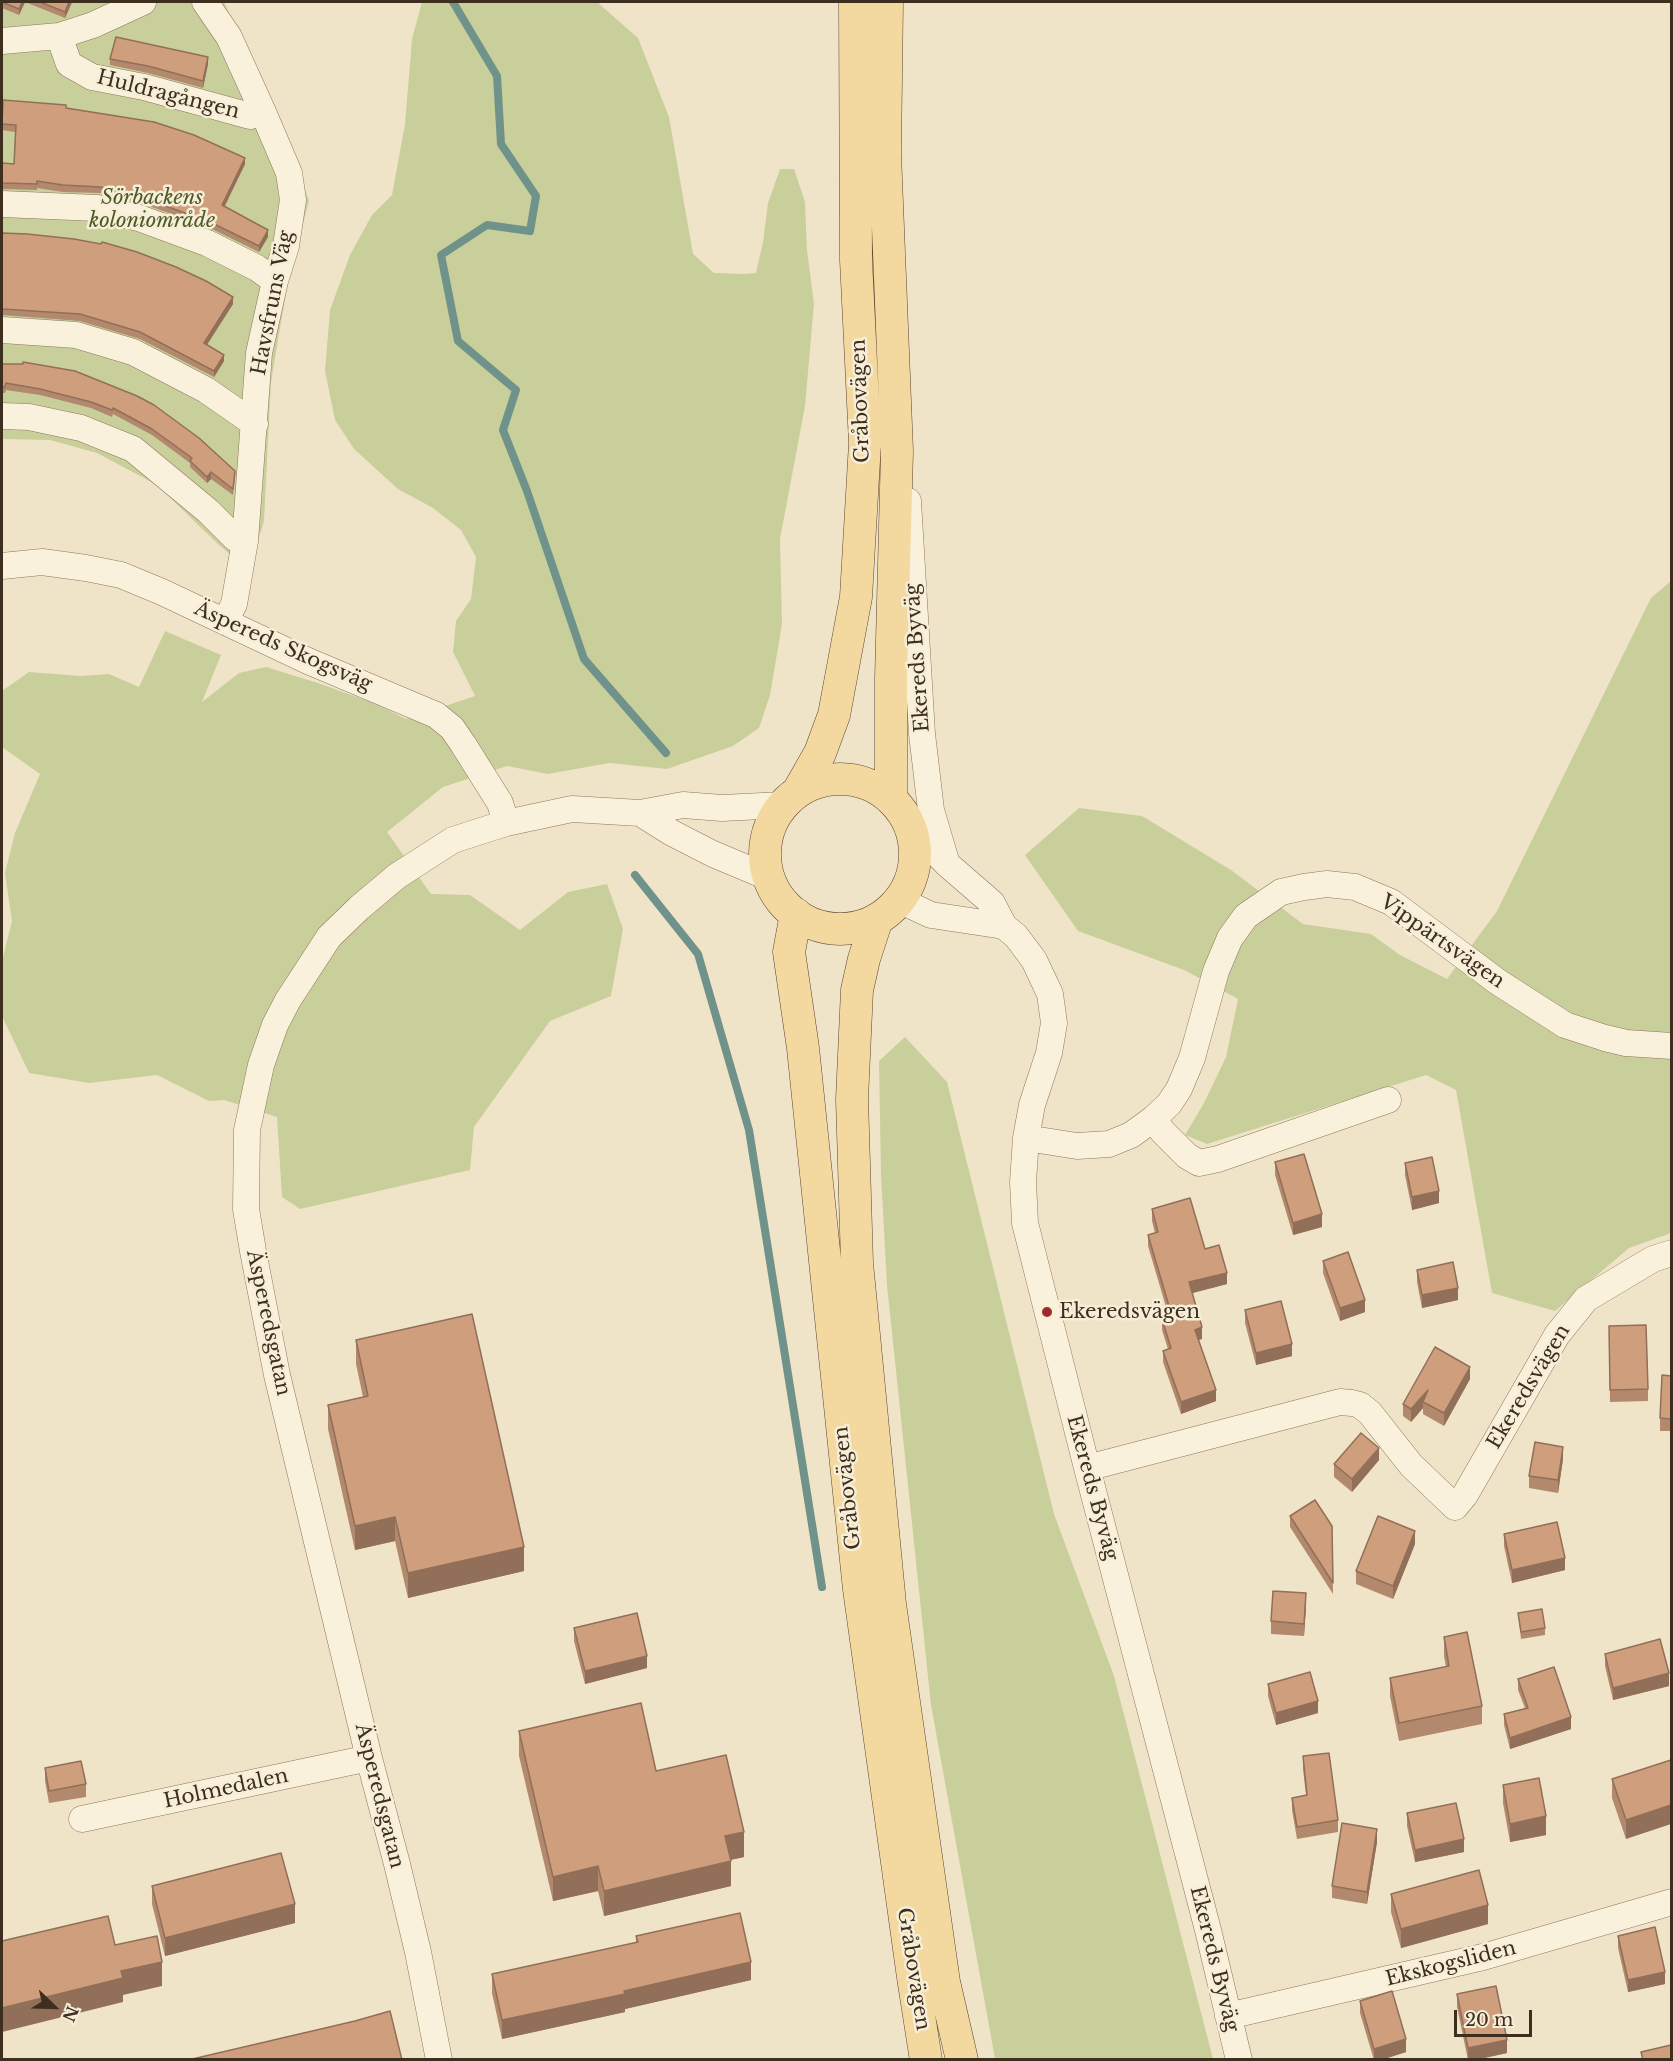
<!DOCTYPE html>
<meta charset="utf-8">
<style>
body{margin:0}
#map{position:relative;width:1673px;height:2061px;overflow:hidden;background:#f0e4c8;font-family:"Libre Baskerville",serif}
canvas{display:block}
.frame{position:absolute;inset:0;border:3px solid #3d2e20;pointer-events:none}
.north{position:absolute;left:24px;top:1977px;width:60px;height:60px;-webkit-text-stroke:4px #f7eed8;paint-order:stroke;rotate:113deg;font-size:16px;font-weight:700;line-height:24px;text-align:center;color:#3d2e20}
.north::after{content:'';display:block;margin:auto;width:21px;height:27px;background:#3d2e20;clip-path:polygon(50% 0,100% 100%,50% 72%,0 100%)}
.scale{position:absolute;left:1454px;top:2010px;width:78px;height:27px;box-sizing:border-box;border:3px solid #3d2e20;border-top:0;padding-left:8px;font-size:18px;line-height:21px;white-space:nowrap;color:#3d2e20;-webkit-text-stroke:4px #f7eed8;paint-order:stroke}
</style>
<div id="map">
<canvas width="1673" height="2061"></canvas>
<div class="frame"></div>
<div class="north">N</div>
<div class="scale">20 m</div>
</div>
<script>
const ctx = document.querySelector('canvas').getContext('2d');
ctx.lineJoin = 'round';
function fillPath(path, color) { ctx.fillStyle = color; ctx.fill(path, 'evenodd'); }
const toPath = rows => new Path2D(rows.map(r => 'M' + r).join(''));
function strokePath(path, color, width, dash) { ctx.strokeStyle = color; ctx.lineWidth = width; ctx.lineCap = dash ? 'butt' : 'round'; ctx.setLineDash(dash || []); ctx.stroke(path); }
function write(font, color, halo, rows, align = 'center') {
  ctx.font = font + ' "Libre Baskerville",serif'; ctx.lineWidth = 5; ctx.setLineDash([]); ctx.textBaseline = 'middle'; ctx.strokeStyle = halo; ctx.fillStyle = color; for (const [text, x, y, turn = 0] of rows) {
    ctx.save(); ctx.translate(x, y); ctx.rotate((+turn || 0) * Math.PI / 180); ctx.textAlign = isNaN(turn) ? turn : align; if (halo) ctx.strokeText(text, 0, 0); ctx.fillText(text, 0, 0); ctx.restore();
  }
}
fillPath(toPath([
 [2,2,224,2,286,138,309,201,288,281,271,382,264,521,249,570,220,546,157,485,97,453,50,440,2,439],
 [422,2,597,2,638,38,669,117,693,254,714,273,745,274,756,273,763,242,768,203,780,169,794,169,805,202,807,250,814,304,805,406,780,539,782,624,770,695,759,728,733,746,667,769,609,763,548,774,507,766,443,787,387,832,431,894,470,895,520,930,568,892,607,884,623,929,611,996,550,1021,474,1127,470,1170,300,1209,282,1197,277,1117,224,1100,209,1101,157,1075,89,1083,29,1073,2,1016,2,961,12,921,5,873,15,833,40,774,2,747,2,691,29,672,81,676,109,674,139,687,165,631,221,655,202,702,239,673,266,667,318,683,376,704,406,719,475,696,453,652,456,621,471,599,476,557,461,530,433,508,398,489,354,449,335,420,325,371,330,310,350,255,372,215,392,195,405,124,412,39],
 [1671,581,1671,1233,1629,1248,1555,1311,1492,1293,1456,1090,1426,1075,1207,1144,1185,1135,1204,1103,1226,1057,1238,999,1184,970,1078,931,1025,855,1079,808,1142,816,1231,870,1303,924,1371,934,1400,955,1447,979,1497,911,1651,598],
 [905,1037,947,1082,1054,1514,1114,1676,1213,2059,995,2059,931,1705,887,1285,881,1175,879,1061]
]), '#c9cf9b');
strokePath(toPath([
 [453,2,497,76,501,144,536,196,530,231,487,225,441,255,458,341,516,390,503,430,527,491,584,659,666,753],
 [635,875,698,954,749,1130,822,1587]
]), '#6f938a', 8);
const minor = toPath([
 [205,2,229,37,263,112,289,173,293,200,286,246,275,281,259,353,245,541,234,604,225,622],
 [59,36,69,64,92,77,144,87,250,116,263,112],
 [2,41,59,36,93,25,143,2],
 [2,204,97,208,139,218,207,243,257,268,275,281],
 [2,330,76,335,133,352,206,390,255,424],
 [2,416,29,417,81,428,133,449,208,511,235,538,245,541],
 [908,501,922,734,931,810,946,861],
 [2,566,42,562,86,568,121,575,162,592,308,661,436,715,452,728,463,744,500,803,506,823],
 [640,813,672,833,713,854,768,877],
 [911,827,947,864,992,903,1004,926,1016,936,1034,960,1050,994,1054,1023,1049,1053,1032,1105,1026,1138,1023,1182,1025,1223,1087,1468,1208,1930,1239,2060],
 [899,900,931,915,1004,926],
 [1153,1119,1163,1132,1187,1156,1199,1163,1218,1159,1388,1100],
 [1026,1138,1077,1146,1109,1144,1131,1135,1153,1119,1169,1104,1179,1089,1192,1058,1216,971,1230,938,1246,916,1281,892,1304,887,1327,884,1355,887,1391,902,1498,982,1565,1025,1605,1038,1626,1043,1672,1046],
 [1087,1468,1340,1402,1352,1403,1360,1405,1370,1413,1411,1465,1455,1507,1465,1495,1557,1335,1586,1299,1653,1259,1672,1253],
 [82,1819,369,1758],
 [1228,2016,1483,1957,1672,1902],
 [439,2060,418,1952,397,1864,369,1758,277,1375,253,1251,246,1209,247,1130,261,1065,275,1025,288,1000,329,937,359,908,397,876,453,840,506,823,572,809,640,813,683,805,722,808,783,805]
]);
const major = toPath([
 [887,2,885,154,897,451,891,678,891,798],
 '765 854a75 75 0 1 1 150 0a75 75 0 1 1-150 0Z',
 [799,790,820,753,834,715,856,597,865,443,856,260,855,2],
 [796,914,789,952,803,1048,859,1589,913,1977,926,2060],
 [877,919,864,959,857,990,852,1099,857,1263,890,1604,944,1982,962,2060]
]);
strokePath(minor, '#8d765c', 27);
strokePath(major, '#5b4430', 33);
strokePath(minor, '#faf1dc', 26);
strokePath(major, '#f3d9a0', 32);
fillPath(toPath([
 [2,2,72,2,65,18,25,2,19,15,2,8],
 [110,59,208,64,203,88,148,73,110,65],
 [66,108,245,164,225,206,268,237,259,252,212,229,144,204,100,193,63,192,37,188,37,190,2,189,2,163,14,164,15,132,2,130,2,117],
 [2,233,233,304,207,345,224,361,214,377,140,339,80,321,2,315],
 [2,364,75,371,235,477,233,495,211,479,207,483,190,467,190,463,152,435,113,414,112,417,91,408,40,395,6,390,5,393,2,393],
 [1275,1162,1322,1227,1293,1235,1275,1175],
 [1405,1163,1439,1203,1412,1210,1405,1175],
 [1152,1209,1205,1249,1227,1284,1192,1293,1202,1339,1198,1340,1216,1401,1181,1414,1163,1362,1163,1351,1168,1349,1162,1330,1162,1319,1169,1317,1148,1246,1148,1235,1155,1233,1152,1221],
 [1323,1261,1365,1312,1340,1321,1323,1273],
 [1417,1270,1458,1300,1422,1308,1417,1282],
 [1245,1310,1292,1356,1256,1365,1245,1323],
 [1609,1326,1648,1389,1648,1401,1610,1402],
 [356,1340,524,1571,408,1598,395,1541,355,1550,328,1429,328,1405,363,1397,356,1364],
 [1671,1376,1671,1431,1660,1431,1660,1418],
 [1470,1379,1444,1426,1423,1414,1423,1408,1411,1422,1403,1416,1403,1404],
 [1563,1459,1558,1493,1529,1488,1529,1476],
 [1379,1460,1352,1492,1334,1477,1334,1464],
 [1290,1516,1332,1526,1333,1594,1290,1527],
 [1504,1534,1565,1570,1512,1583,1504,1546],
 [1415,1544,1393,1599,1356,1584,1356,1571],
 [1306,1606,1304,1636,1271,1634,1271,1621],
 [1518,1613,1545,1628,1545,1635,1521,1639],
 [574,1628,647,1668,585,1684,574,1641],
 [1444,1637,1482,1706,1482,1724,1399,1741,1390,1696,1390,1678,1446,1667,1444,1656],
 [1605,1654,1669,1686,1613,1700,1605,1666],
 [1518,1679,1571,1729,1510,1749,1504,1725,1504,1714,1525,1708,1518,1690],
 [1268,1684,1318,1713,1276,1725,1268,1696],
 [519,1731,744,1857,730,1860,731,1886,604,1916,598,1891,553,1901,519,1756],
 [1303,1756,1338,1820,1338,1832,1297,1839,1292,1810,1292,1798,1306,1795,1303,1769],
 [1671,1760,1626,1839,1612,1798,1612,1779],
 [45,1768,86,1784,86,1797,49,1803,45,1781],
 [1503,1785,1546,1835,1510,1842,1503,1803],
 [1407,1813,1464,1852,1415,1862,1407,1826],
 [1377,1842,1367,1904,1332,1898,1332,1886],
 [152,1886,295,1923,165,1956,152,1904],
 [1391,1894,1488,1924,1401,1948,1391,1912],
 [636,1936,751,1980,625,2009,625,2012,502,2039,492,1993,492,1974,636,1943],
 [1618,1936,1665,1984,1628,1992,1618,1948],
 [1457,1994,1507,2053,1475,2060,1468,2060,1457,2007],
 [1360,2001,1406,2052,1381,2060,1374,2060,1360,2013]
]), '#b2896c');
fillPath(toPath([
 [22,2,25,2,19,15,19,9],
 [69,2,72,2,65,18,65,12],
 [208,57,208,64,203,88,203,81],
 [245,158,245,164,222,211,222,205],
 [268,230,268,237,259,252,259,246],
 [233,297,233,304,204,349,204,343],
 [224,355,224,361,214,377,214,371],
 [211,472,211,479,207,483,207,477],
 [1439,1191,1439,1203,1412,1210,1412,1197],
 [1322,1214,1322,1227,1293,1235,1293,1223],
 [1227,1273,1227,1284,1189,1294,1189,1282],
 [1458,1288,1458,1300,1422,1308,1422,1295],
 [1365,1300,1365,1312,1340,1321,1340,1308],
 [1202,1327,1202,1339,1195,1341,1195,1330],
 [1292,1344,1292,1356,1256,1365,1256,1353],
 [1470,1367,1470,1379,1444,1426,1444,1413],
 [1216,1390,1216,1401,1181,1414,1181,1402],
 [1428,1390,1423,1402,1423,1408,1411,1422,1411,1409],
 [1563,1447,1563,1459,1558,1493,1558,1480],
 [1379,1448,1379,1460,1352,1492,1352,1479],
 [395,1517,395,1541,355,1550,355,1526],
 [1415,1531,1415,1544,1393,1599,1393,1586],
 [524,1547,524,1571,408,1598,408,1573],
 [1565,1558,1565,1570,1512,1583,1512,1570],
 [1306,1593,1306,1606,1304,1636,1304,1624],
 [647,1656,647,1668,585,1684,585,1671],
 [1669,1673,1669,1686,1613,1700,1613,1688],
 [1318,1701,1318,1713,1276,1725,1276,1713],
 [1571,1717,1571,1729,1510,1749,1510,1738],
 [1671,1805,1671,1824,1626,1839,1626,1820],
 [1546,1816,1546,1835,1510,1842,1510,1824],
 [1377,1829,1377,1842,1367,1904,1367,1892],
 [744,1832,744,1857,725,1861,725,1836],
 [1464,1839,1464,1852,1415,1862,1415,1850],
 [731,1861,731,1886,604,1916,604,1891],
 [598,1866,598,1891,553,1901,553,1877],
 [295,1904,295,1923,165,1956,165,1938],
 [1488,1905,1488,1924,1401,1948,1401,1929],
 [162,1962,162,1986,123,1995,123,2002,2,2032,2,2008,121,1971],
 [751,1962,751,1980,625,2009,625,2012,502,2039,502,2020,624,1991],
 [1665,1972,1665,1984,1628,1992,1628,1980],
 [1406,2039,1406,2052,1381,2060,1374,2060,1374,2049],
 [1507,2040,1507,2053,1475,2060,1468,2060,1468,2048]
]), '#916f58');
const building = toPath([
 [2,2,22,2,19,9,2,2],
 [40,2,69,2,65,12,40,2],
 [116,37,208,57,203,81,148,66,110,59,116,37],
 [3,100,66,105,66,108,154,122,194,135,245,158,222,205,268,230,259,246,212,223,144,198,100,187,63,185,37,181,37,184,2,183,2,163,14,164,16,125,2,124,3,100],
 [2,233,27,234,74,239,101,244,102,242,137,252,176,267,206,281,233,297,204,343,224,355,214,371,140,332,80,314,2,309,2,233],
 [23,362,75,371,137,396,154,405,199,438,235,471,233,489,211,472,207,477,190,461,192,458,152,429,113,408,112,410,91,402,40,389,6,383,5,387,2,387,2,364,23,364,23,362],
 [1304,1154,1322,1214,1293,1223,1275,1162,1304,1154],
 [1432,1157,1439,1191,1412,1197,1405,1163,1432,1157],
 [1190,1198,1205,1249,1219,1245,1227,1273,1189,1282,1202,1327,1195,1330,1216,1390,1181,1402,1163,1351,1171,1348,1162,1319,1172,1316,1148,1235,1158,1232,1152,1209,1190,1198],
 [1348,1252,1365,1300,1340,1308,1323,1261,1348,1252],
 [1453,1262,1458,1288,1422,1295,1417,1270,1453,1262],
 [1281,1301,1292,1344,1256,1353,1245,1310,1281,1301],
 [472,1314,524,1547,408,1573,395,1517,355,1526,328,1405,368,1396,356,1340,472,1314],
 [1646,1325,1648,1389,1610,1390,1609,1326,1646,1325],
 [1435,1347,1470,1367,1444,1413,1423,1402,1428,1390,1411,1409,1403,1404,1435,1347],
 [1662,1375,1671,1376,1671,1419,1660,1418,1662,1375],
 [1361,1433,1379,1448,1352,1479,1334,1464,1361,1433],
 [1535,1442,1563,1447,1558,1480,1529,1476,1535,1442],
 [1315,1500,1332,1526,1333,1583,1290,1516,1315,1500],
 [1378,1516,1415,1531,1393,1586,1356,1571,1378,1516],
 [1557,1522,1565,1558,1512,1570,1504,1534,1557,1522],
 [1273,1591,1306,1593,1304,1624,1271,1621,1273,1591],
 [1542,1609,1545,1628,1521,1632,1518,1613,1542,1609],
 [637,1613,647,1656,585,1671,574,1628,637,1613],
 [1467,1632,1482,1706,1399,1723,1390,1678,1449,1666,1444,1637,1467,1632],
 [1660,1639,1669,1673,1613,1688,1605,1654,1660,1639],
 [1554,1667,1571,1717,1510,1738,1504,1714,1528,1708,1518,1679,1554,1667],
 [1310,1672,1318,1701,1276,1713,1268,1684,1310,1672],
 [641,1703,656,1771,726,1755,744,1832,725,1836,731,1861,604,1891,598,1866,553,1877,519,1731,641,1703],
 [1329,1753,1338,1820,1297,1827,1292,1798,1307,1795,1303,1756,1329,1753],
 [1671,1760,1671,1805,1626,1820,1612,1779,1671,1760],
 [81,1761,86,1784,49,1791,45,1768,81,1761],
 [1539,1778,1546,1816,1510,1824,1503,1785,1539,1778],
 [1456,1803,1464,1839,1415,1850,1407,1813,1456,1803],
 [1342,1823,1377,1829,1367,1892,1332,1886,1342,1823],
 [281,1853,295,1904,165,1938,152,1886,281,1853],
 [1479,1870,1488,1905,1401,1929,1391,1894,1479,1870],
 [740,1913,751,1962,624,1991,625,1994,502,2020,492,1974,638,1942,636,1936,740,1913],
 [108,1916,115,1945,157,1936,162,1962,121,1971,123,1978,2,2008,2,1941,108,1916],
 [1655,1927,1665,1972,1628,1980,1618,1936,1655,1927],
 [1496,1986,1507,2040,1468,2048,1457,1994,1496,1986],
 [1392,1991,1406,2039,1374,2049,1360,2001,1392,1991],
 [390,2011,402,2060,188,2060,355,2021,390,2011],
 [1671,2045,1671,2060,1643,2060,1641,2052,1671,2045]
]);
fillPath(building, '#cf9f7d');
strokePath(building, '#916f58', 1.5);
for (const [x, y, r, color] of [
 [1047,1312,6,"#9e2a2b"]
]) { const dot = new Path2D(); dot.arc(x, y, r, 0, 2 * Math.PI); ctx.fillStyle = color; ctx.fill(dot); strokePath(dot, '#f7eed8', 2); }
write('20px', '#3d2e20', '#f7eed8', [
 ["Huldragången",168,95,14],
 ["Havsfruns Väg",273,303,-79],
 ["Gråbovägen",861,401,-92],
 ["Äspereds Skogsväg",283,647,24],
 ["Ekereds Byväg",918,658,-94],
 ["Vippärtsvägen",1442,942,35],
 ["Äsperedsgatan",268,1323,78],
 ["Ekeredsvägen",1529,1387,-59],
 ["Gråbovägen",848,1488,-96],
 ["Ekereds Byväg",1092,1488,75],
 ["Holmedalen",226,1789,-12],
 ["Äsperedsgatan",379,1796,76],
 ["Ekereds Byväg",1214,1959,76],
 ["Ekskogsliden",1451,1964,-14],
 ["Gråbovägen",913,1969,81]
]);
write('italic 20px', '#4d5a26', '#f7eed8', [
 ["Sörbackens",152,198],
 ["koloniområde",152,221]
]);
write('20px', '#3d2e20', '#f7eed8', [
 ["Ekeredsvägen",1059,1312]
], 'left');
</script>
